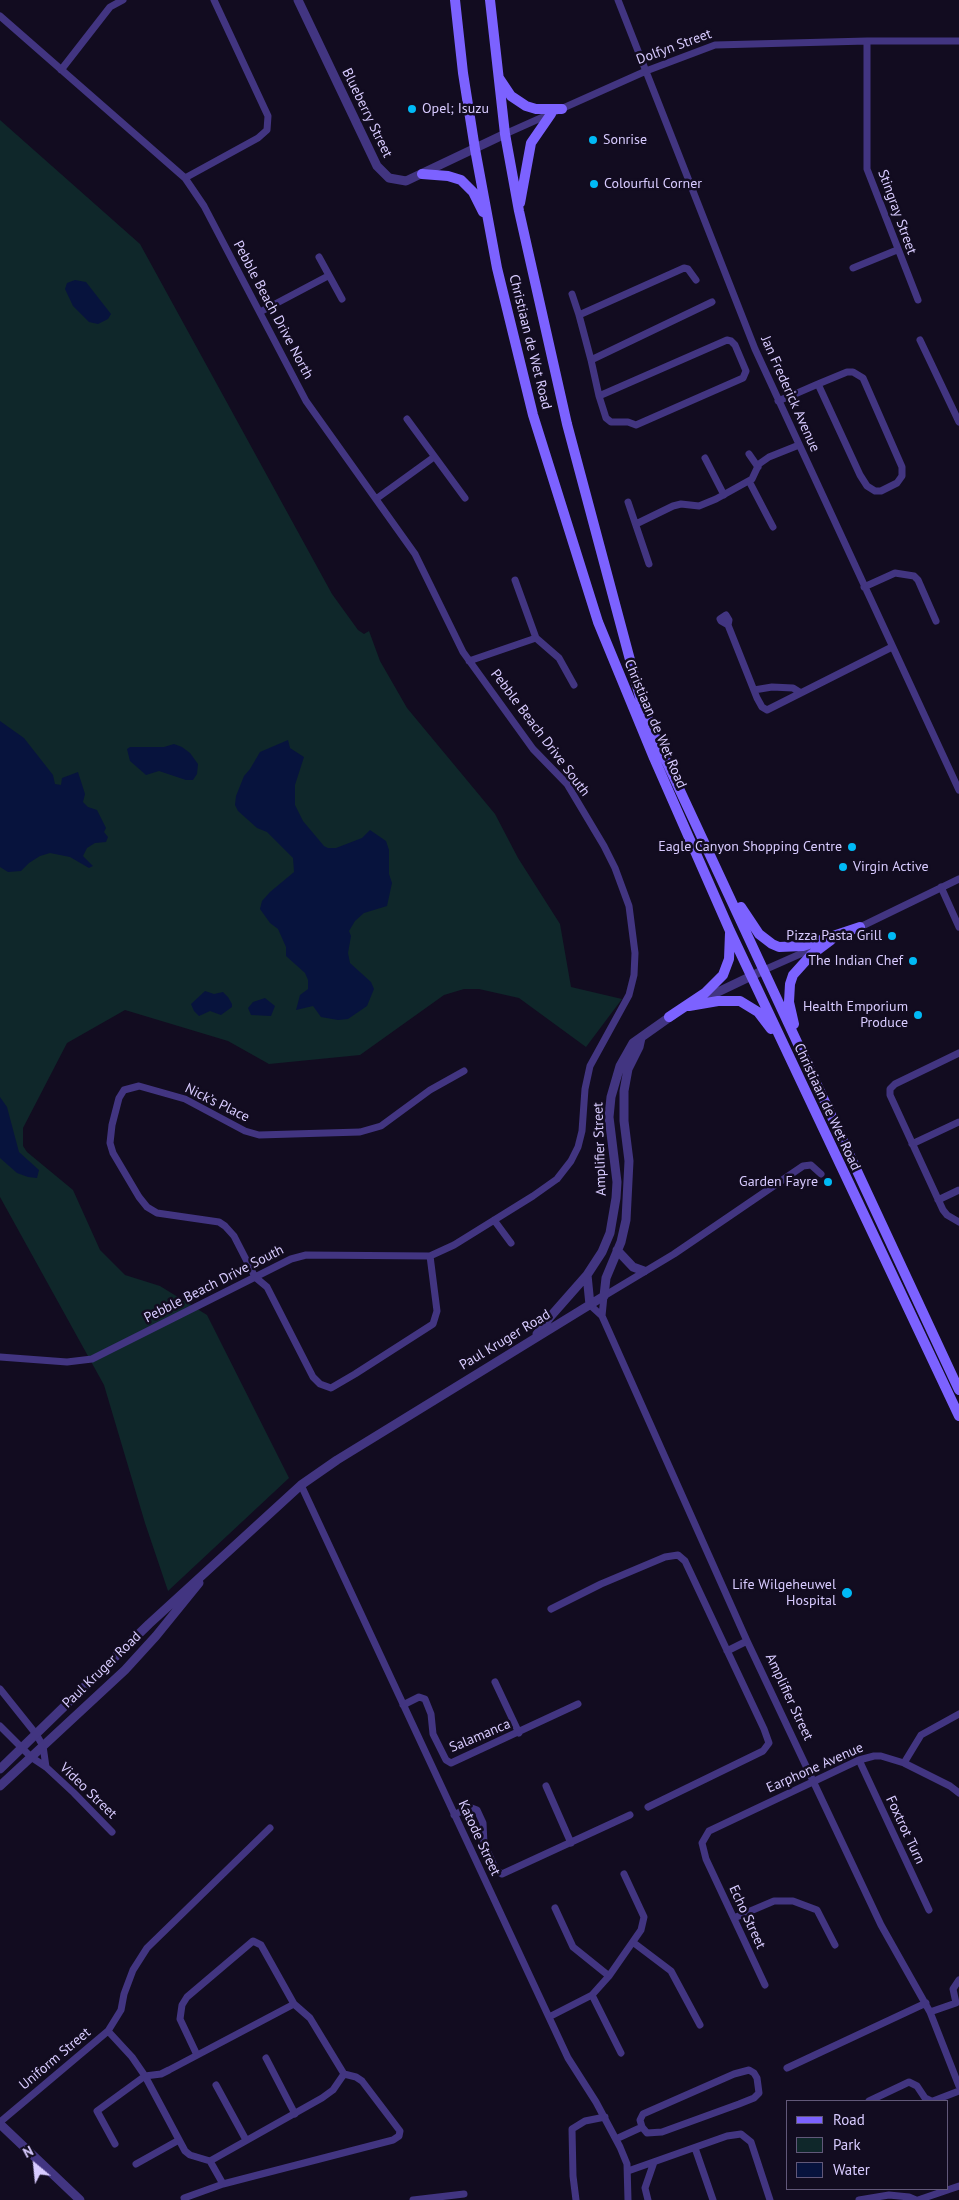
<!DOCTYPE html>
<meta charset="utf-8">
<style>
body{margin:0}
#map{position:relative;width:959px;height:2200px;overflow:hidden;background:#120c20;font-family:"PT Sans",sans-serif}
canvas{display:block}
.legend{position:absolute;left:786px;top:2100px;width:162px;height:90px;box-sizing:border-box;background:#120c20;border:1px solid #615879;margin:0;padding:6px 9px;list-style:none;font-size:15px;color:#d8cbff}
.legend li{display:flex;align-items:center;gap:10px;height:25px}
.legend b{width:25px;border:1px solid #615879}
.north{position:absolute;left:10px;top:2140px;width:50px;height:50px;-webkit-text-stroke:4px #120c20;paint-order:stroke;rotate:332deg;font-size:14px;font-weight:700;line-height:20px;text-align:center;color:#d8cbff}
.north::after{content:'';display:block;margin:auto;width:18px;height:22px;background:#d8cbff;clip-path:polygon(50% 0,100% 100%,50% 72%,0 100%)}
</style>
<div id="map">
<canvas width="959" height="2200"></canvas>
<ul class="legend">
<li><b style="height:6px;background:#7c62ff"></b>Road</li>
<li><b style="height:14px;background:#0f272a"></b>Park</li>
<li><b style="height:14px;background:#07133d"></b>Water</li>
</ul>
<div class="north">N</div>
</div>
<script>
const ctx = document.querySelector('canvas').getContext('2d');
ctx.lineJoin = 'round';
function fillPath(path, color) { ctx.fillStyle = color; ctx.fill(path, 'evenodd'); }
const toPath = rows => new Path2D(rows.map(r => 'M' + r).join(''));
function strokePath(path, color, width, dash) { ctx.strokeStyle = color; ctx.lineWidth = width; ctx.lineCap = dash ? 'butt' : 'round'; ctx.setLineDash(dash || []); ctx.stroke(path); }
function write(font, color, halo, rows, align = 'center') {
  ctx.font = font + ' "PT Sans",sans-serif'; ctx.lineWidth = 5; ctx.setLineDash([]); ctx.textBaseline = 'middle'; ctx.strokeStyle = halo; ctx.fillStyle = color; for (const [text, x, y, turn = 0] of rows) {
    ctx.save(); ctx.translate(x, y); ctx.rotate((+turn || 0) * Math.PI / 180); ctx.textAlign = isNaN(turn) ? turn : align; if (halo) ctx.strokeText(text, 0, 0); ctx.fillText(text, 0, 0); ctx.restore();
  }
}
fillPath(toPath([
 [0,120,140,244,332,594,358,630,364,634,369,631,380,661,407,708,495,814,518,858,560,924,571,987,622,999,586,1047,519,998,479,989,464,989,444,995,360,1055,269,1064,228,1041,125,1010,67,1043,23,1128,23,1146,27,1152,73,1190,100,1250,125,1275,160,1286,207,1315,289,1478,168,1591,145,1523,104,1385,0,1197]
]), '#0f272a');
fillPath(toPath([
 [75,280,86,282,111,314,108,319,98,324,89,322,73,306,65,289,67,283],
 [0,721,24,738,53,775,55,784,61,785,62,778,78,772,85,794,83,802,88,807,97,810,106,828,104,832,108,837,106,842,95,843,87,848,83,856,93,866,89,868,70,857,50,853,40,856,29,863,21,871,8,872,0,867],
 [288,740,290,748,304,757,295,785,295,805,303,821,324,846,328,848,336,848,362,838,370,830,386,841,389,850,389,874,392,883,387,906,364,913,355,921,349,931,351,936,348,953,350,963,371,982,374,989,367,1006,348,1019,338,1020,321,1017,313,1006,296,1010,300,995,308,989,308,980,305,973,286,956,286,947,278,929,270,923,260,909,262,901,270,892,294,872,293,858,267,832,257,828,238,811,235,805,236,796,244,776,250,769,260,752],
 [174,744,182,747,190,753,198,764,197,774,193,780,186,780,159,771,146,775,130,761,127,749,130,747,164,747],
 [205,991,214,994,223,992,228,997,232,1004,232,1007,221,1015,210,1011,199,1016,194,1011,191,1004],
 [265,998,275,1006,271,1016,251,1015,248,1008,253,1002],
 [0,1097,7,1107,19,1152,39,1170,37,1178,28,1177,17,1173,0,1158]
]), '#07133d');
strokePath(toPath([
 [618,0,755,349,959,790],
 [0,16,185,178,204,206,306,401,415,554,463,652,533,749,567,784,604,846,615,868,629,906,635,953,634,975,629,995,590,1066,585,1089,582,1131,578,1147,571,1161,557,1179,533,1196,454,1245,430,1256,306,1255,291,1259,92,1359,67,1362,0,1357],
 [867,41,867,169,918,300],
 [61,70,110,7,123,0],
 [505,134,646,71,715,45,867,41,959,41],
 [185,178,258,138,267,130,268,116,214,0],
 [319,257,342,299],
 [853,268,897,250],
 [696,280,688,269,684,268,579,315,591,360,712,302],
 [572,294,579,315],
 [260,312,328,276],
 [920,340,959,422],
 [591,360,599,396,606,418,611,422,628,422,636,425,743,378,746,371,735,345,731,341,727,340,599,396],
 [778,401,795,394,818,384,847,372,853,372,863,378,902,467,902,476,897,483,881,491,875,491,867,486,860,475,818,384],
 [407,419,465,498],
 [749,454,758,467],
 [705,458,724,495],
 [749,481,773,527],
 [376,499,434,457],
 [628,502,649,564],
 [636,524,673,506,681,504,699,506,716,499,752,479,759,464,769,457,799,445],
 [864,587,895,573,914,576,918,580,936,621],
 [728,625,729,620,726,615,720,619,721,621,728,625,757,698,762,707,767,710,892,647],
 [536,638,559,658,574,685],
 [469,661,536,638,515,580],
 [754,690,772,687,793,688,801,693],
 [941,887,959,927],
 [856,929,959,879],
 [764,970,816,947],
 [959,1053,895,1084,890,1089,890,1095,943,1210,947,1215,959,1222],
 [912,1144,959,1122],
 [938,1200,959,1190],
 [494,1220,511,1243],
 [255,1277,234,1236,225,1226,219,1222,157,1213,147,1207,139,1197,113,1153,110,1143,112,1125,119,1098,124,1090,139,1086,185,1099,245,1131,259,1135,360,1132,381,1126,430,1090,464,1071],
 [255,1277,267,1287,313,1377,320,1384,331,1388,355,1374,433,1324,437,1311,430,1256],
 [590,1305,602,1316,747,1641,881,1925,930,2012,959,2086],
 [602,1316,604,1296,674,1254,803,1166,811,1165,821,1174],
 [301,1485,568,2058,596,2102,620,2147,627,2164,628,2200],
 [551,1609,601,1584,665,1557,678,1555,685,1561,764,1729,769,1743,763,1751,648,1807],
 [727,1651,747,1641],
 [495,1682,519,1733],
 [0,1689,36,1734,43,1746,46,1767],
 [403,1705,419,1697,425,1699,431,1714,433,1734,446,1760,451,1763,578,1704],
 [0,1726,31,1757,46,1767,74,1793,112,1832],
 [859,1760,929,1910],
 [904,1763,921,1735,959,1714],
 [546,1786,571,1843],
 [454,1815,469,1807,477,1810,483,1823,484,1844,496,1870,502,1874,630,1815],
 [555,1908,573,1947,609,1976],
 [734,1918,774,1901,793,1901,817,1910,835,1945],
 [634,1943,671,1971,700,2025],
 [765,1985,706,1859,702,1843,709,1831,859,1760,874,1756,881,1756,904,1763,950,1786,959,1793],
 [592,1995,621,2053],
 [930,2012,956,2003,953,1989,959,1980],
 [549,2017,592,1995,609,1976,641,1930,644,1917,624,1874],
 [108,2031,132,2057,145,2076,185,2151,190,2155,210,2161,223,2184],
 [197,2055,180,2019,182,2005,187,1997,253,1941,261,1945,294,2004],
 [266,2058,295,2114],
 [787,2068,926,2003],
 [216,2085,246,2140],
 [869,2101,909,2082,917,2086,925,2098,931,2101],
 [933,2101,959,2091],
 [0,2122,108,2031,121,2010,124,1994,133,1970,147,1948,270,1828],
 [616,2139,642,2127,640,2120,643,2114,734,2074,749,2070,754,2073,757,2078,759,2093,754,2098,739,2104,662,2132,647,2133,642,2127],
 [115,2144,97,2111,145,2076,161,2074,169,2070,294,2004,310,2018,344,2074,356,2077,362,2081,400,2131,399,2136,393,2140,223,2184,184,2198],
 [695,2148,713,2200],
 [210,2161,322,2098,333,2090,344,2074],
 [136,2164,179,2140],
 [628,2171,727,2136,741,2134,751,2142,770,2200],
 [413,2200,464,2194],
 [576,2200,573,2176,572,2129,585,2121,605,2117],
 [648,2200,645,2188,654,2162],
 [859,2200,889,2195,909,2197,916,2200],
 [918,2200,959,2186]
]), '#423581', 7);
strokePath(toPath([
 [298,0,377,166,389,178,406,181,505,134],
 [697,1002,764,970],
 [617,1250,633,1267,644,1271],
 [587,1275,590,1305],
 [537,1334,550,1317,587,1275,602,1252,610,1233,616,1198,617,1182,609,1117,611,1097,620,1066,633,1043,674,1014],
 [0,1769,149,1624,301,1485,337,1460,604,1296,606,1278,621,1242,626,1220,629,1161,624,1121,624,1091,628,1069,639,1047,641,1038],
 [0,1786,125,1670,156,1636,199,1583],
 [0,2124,80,2200]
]), '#423581', 9);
strokePath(toPath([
 [455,0,463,73,475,149,497,268,533,415,598,622,654,758,730,931,959,1416],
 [490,0,505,134,519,211,567,424,641,701,656,739,959,1390],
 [499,78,511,96,526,106,536,109,562,109],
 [422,174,448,176,461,180,473,192,483,212],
 [520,203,531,143,551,114],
 [741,907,759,934,772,944,779,947,803,946,860,927],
 [689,1006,718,1001,740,1001,758,1012,771,1029],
 [669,1017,705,993,723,975,729,959,730,933],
 [794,1024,789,1002,790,984,793,975,811,955,831,940]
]), '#7c62ff', 10);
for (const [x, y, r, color] of [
 [412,109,5,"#00baf6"],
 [593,140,5,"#00baf6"],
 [594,184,5,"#00baf6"],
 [852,847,5,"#00baf6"],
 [843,867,5,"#00baf6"],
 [892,936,5,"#00baf6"],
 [913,961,5,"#00baf6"],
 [918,1015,5,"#00baf6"],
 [828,1182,5,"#00baf6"],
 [847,1593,6,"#00baf6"]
]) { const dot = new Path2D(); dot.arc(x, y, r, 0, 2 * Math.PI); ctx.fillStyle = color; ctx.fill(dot); strokePath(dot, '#120c20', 2); }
write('14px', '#d8cbff', '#120c20', [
 ["Dolfyn Street",674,47,-20],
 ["Blueberry Street",367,113,64],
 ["Stingray Street",897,212,70],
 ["Pebble Beach Drive North",273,310,62],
 ["Christiaan de Wet Road",530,342,76],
 ["Jan Frederick Avenue",790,394,66],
 ["Christiaan de Wet Road",655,724,67],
 ["Pebble Beach Drive South",540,733,53],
 ["Nick’s Place",217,1103,26],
 ["Christiaan de Wet Road",827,1107,65],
 ["Amplifier Street",600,1149,-92],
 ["Pebble Beach Drive South",214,1284,-27],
 ["Paul Kruger Road",505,1340,-31],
 ["Paul Kruger Road",102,1670,-44],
 ["Amplifier Street",789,1697,65],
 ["Salamanca",480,1736,-23],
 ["Earphone Avenue",815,1768,-24],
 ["Video Street",88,1791,44],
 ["Foxtrot Turn",905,1830,65],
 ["Katode Street",479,1838,65],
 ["Echo Street",747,1917,65],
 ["Uniform Street",55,2059,-40]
]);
write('14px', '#d8cbff', '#120c20', [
 ["Opel; Isuzu",422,109,"left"],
 ["Sonrise",603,140,"left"],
 ["Colourful Corner",604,184,"left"],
 ["Eagle Canyon Shopping Centre",842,847],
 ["Virgin Active",853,867,"left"],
 ["Pizza Pasta Grill",882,936],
 ["The Indian Chef",903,961],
 ["Health Emporium",908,1007],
 ["Produce",908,1023],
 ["Garden Fayre",818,1182],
 ["Life Wilgeheuwel",836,1585],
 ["Hospital",836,1601]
], 'right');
</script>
